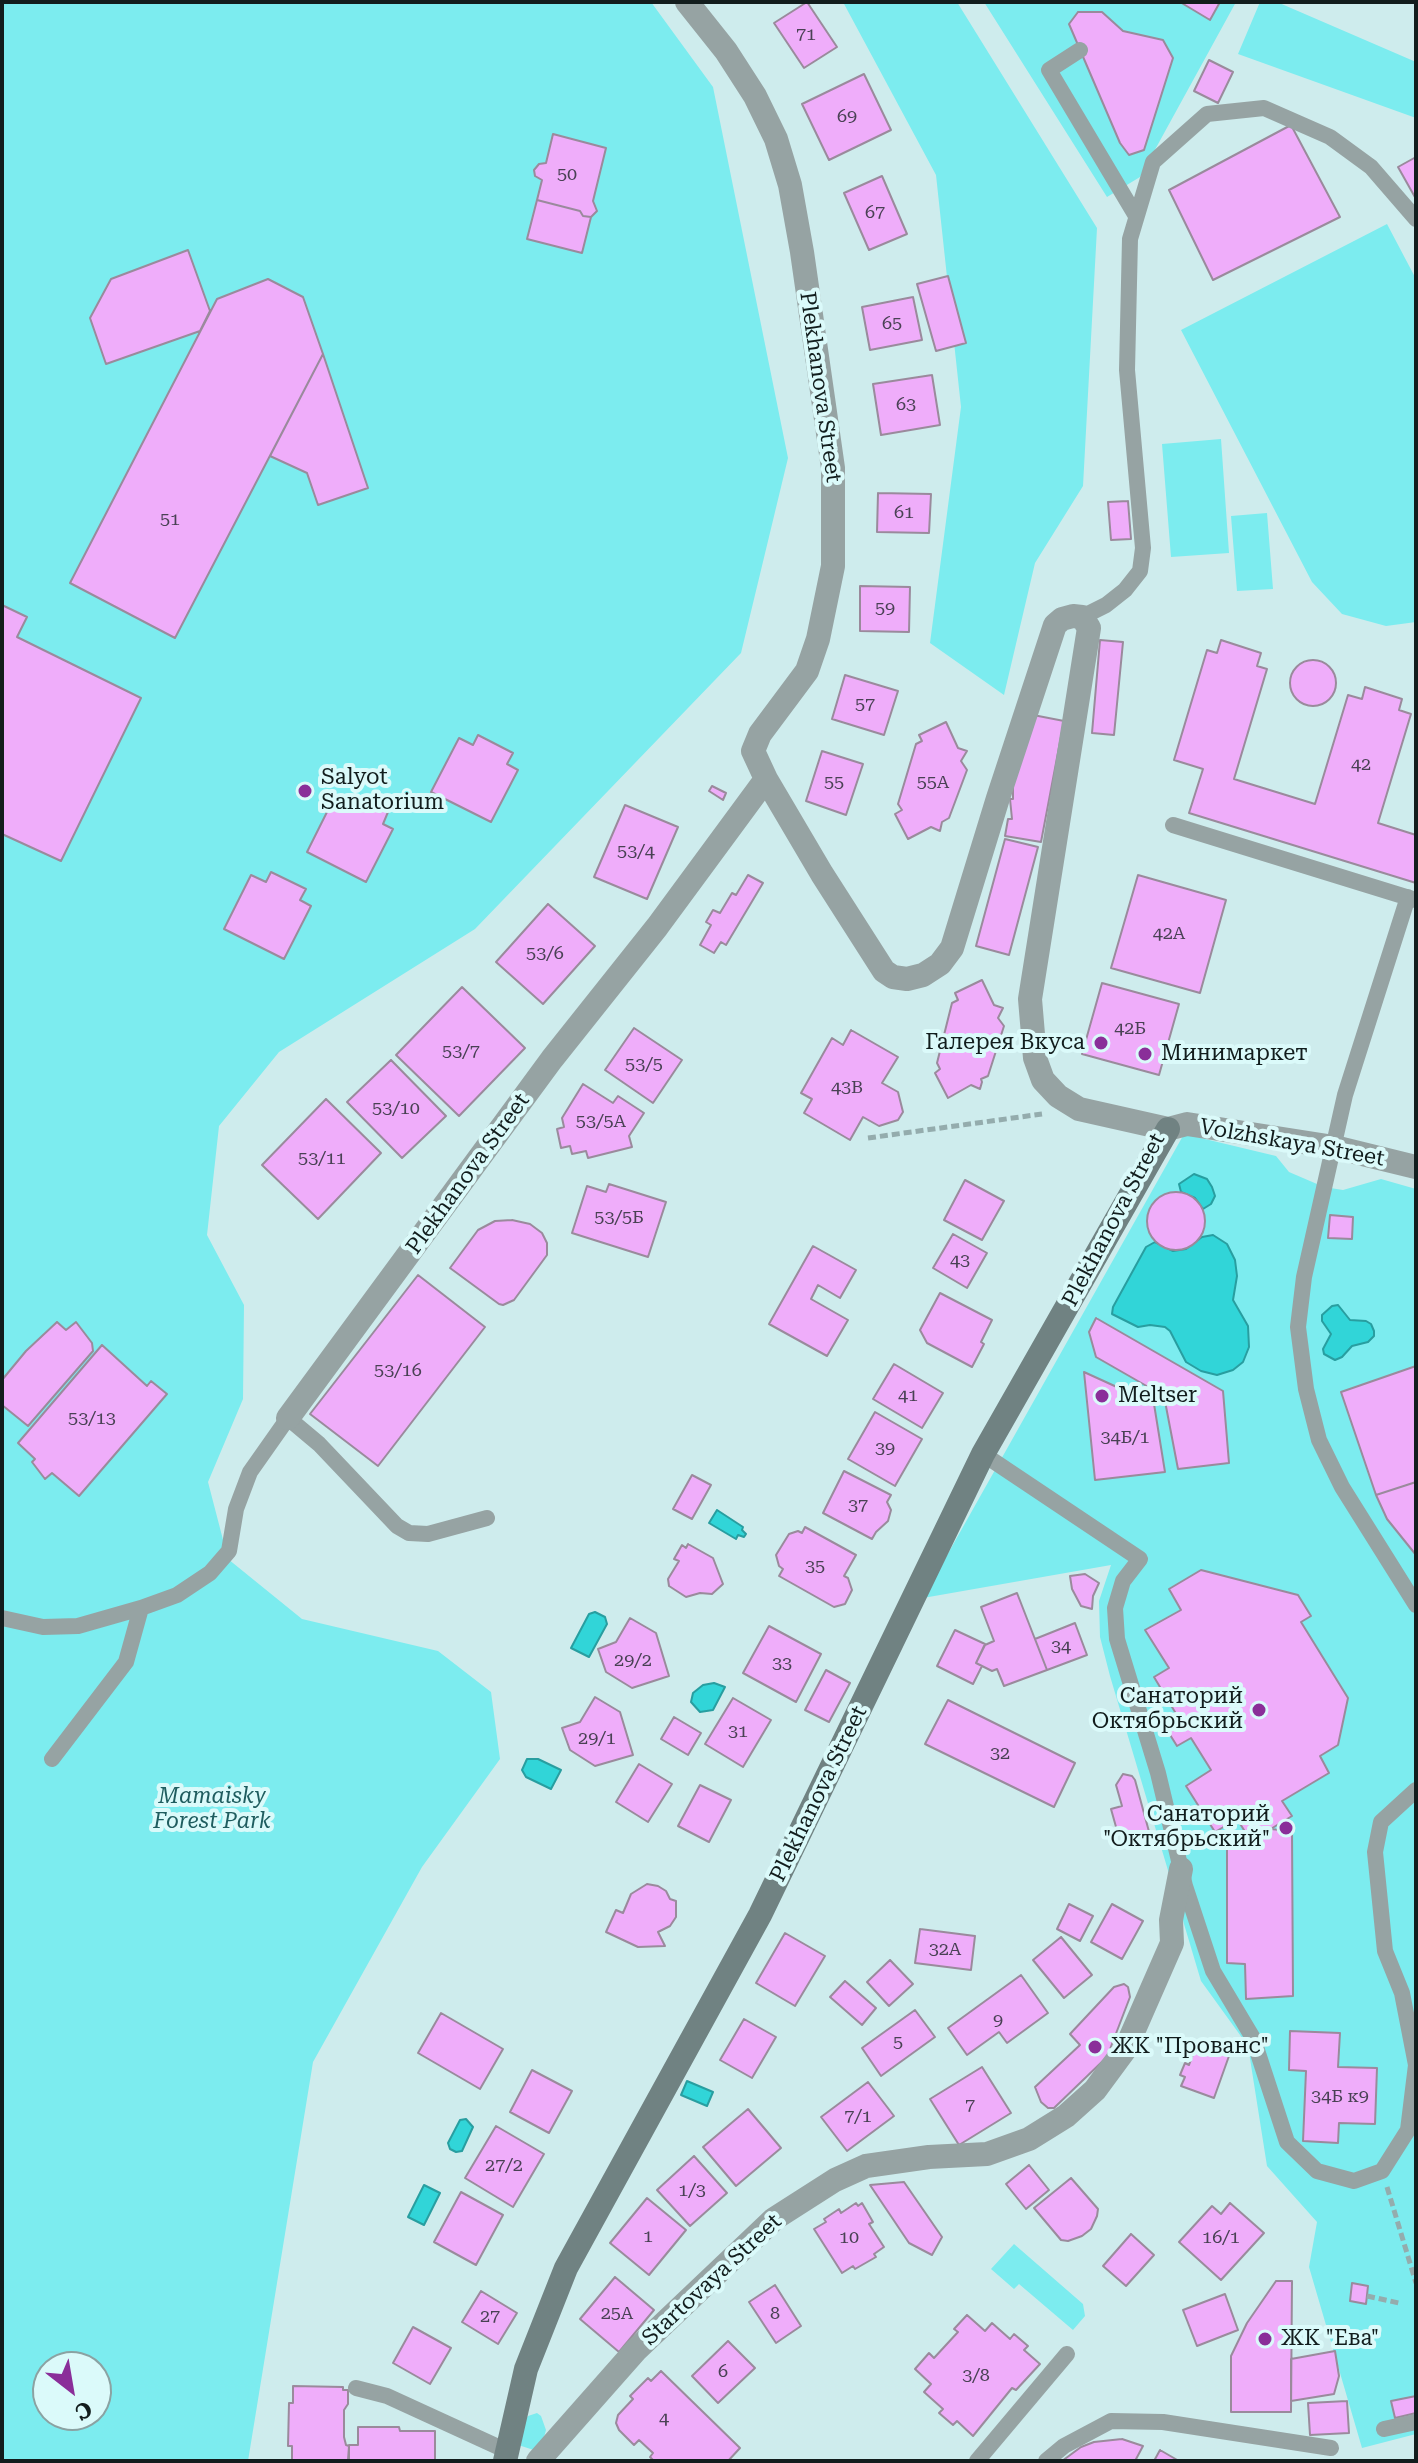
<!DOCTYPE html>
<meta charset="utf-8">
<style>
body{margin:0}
#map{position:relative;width:1418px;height:2463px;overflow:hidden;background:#ceeced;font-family:"Roboto Serif",serif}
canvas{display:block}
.frame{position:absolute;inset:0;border:4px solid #121d1d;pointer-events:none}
.north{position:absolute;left:32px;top:2351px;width:80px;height:80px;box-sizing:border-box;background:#dbfafa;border:2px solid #8ba2a2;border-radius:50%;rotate:149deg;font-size:22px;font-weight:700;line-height:32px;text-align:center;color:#121d1d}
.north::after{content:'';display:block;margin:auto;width:28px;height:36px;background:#8a2e99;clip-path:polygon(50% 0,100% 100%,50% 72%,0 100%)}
</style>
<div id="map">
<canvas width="1418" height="2463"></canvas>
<div class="frame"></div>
<div class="north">С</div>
</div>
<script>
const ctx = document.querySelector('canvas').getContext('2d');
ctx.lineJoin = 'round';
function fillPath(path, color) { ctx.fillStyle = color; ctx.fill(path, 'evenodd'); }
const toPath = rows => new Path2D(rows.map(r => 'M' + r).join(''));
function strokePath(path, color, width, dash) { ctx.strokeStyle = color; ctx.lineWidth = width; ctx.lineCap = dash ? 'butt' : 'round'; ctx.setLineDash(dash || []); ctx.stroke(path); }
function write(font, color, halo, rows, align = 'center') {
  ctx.font = font + ' "Roboto Serif",serif'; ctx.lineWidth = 8; ctx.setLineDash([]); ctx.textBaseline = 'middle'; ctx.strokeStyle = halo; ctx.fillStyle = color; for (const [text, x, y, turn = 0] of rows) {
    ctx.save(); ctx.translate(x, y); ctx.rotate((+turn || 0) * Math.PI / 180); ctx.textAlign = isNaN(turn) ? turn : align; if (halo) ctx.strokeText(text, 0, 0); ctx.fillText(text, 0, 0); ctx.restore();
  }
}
fillPath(toPath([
 [2,2,651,2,713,87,788,458,741,653,475,929,279,1052,219,1126,207,1235,244,1305,243,1399,208,1482,228,1559,302,1619,438,1651,491,1692,500,1759,422,1867,313,2062,248,2461,2,2461],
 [48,2367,96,2367,96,2415,48,2415],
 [843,2,957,2,1097,228,1083,486,1035,563,1004,695,930,643,961,407,936,175],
 [984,2,1236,2,1140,177,1107,197],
 [1260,2,1277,2,1416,62,1416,118,1238,54],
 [1387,224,1416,279,1416,622,1386,626,1342,614,1312,582,1181,330],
 [1221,439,1229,553,1171,557,1162,444],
 [1267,513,1273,589,1237,591,1231,516],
 [1184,1134,1276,1156,1289,1172,1324,1187,1343,1190,1381,1179,1416,1189,1416,2434,1362,2448,1309,2267,1317,2222,1267,2166,1248,2046,1201,1981,1110,1676,1100,1637,1099,1601,1111,1565,923,1598],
 [1014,2244,1083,2304,1085,2316,1073,2330,1019,2284,1014,2289,991,2269],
 [537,2413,541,2416,546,2430,540,2452,512,2443,528,2416]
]), '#7cecef');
const water = toPath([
 [1194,1174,1207,1179,1212,1187,1215,1196,1211,1204,1203,1209,1195,1198,1181,1192,1179,1184,1194,1174],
 [1213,1235,1227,1244,1235,1260,1237,1276,1233,1300,1248,1326,1249,1347,1243,1362,1233,1370,1217,1375,1201,1371,1186,1362,1170,1331,1165,1327,1150,1325,1138,1327,1112,1314,1113,1307,1146,1247,1155,1242,1173,1251,1186,1249,1202,1237,1213,1235],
 [1338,1305,1350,1320,1366,1321,1371,1324,1374,1331,1374,1336,1368,1342,1352,1346,1342,1357,1335,1360,1324,1354,1323,1349,1331,1334,1322,1321,1322,1315,1332,1306,1338,1305],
 [717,1510,743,1527,742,1530,746,1534,744,1537,738,1535,736,1539,709,1523,717,1510],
 [595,1612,605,1617,607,1624,589,1657,571,1648,589,1614,595,1612],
 [714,1683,725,1687,713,1710,700,1712,691,1702,693,1693,703,1685,714,1683],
 [527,1759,538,1759,561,1770,551,1789,526,1777,522,1770,527,1759],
 [687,2081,713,2092,707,2106,681,2095,687,2081],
 [466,2119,473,2127,462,2151,456,2152,450,2149,448,2143,460,2120,466,2119],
 [424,2185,440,2193,424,2225,408,2217,424,2185]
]);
fillPath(water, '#31d5d8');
strokePath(water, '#289ea0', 2);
const building = toPath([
 [807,2,837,47,804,68,774,23,807,2],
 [1180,2,1220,2,1210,20,1180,2],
 [1078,12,1102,12,1123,31,1163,40,1173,58,1144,150,1129,155,1120,143,1069,24,1078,12],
 [1209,60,1233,72,1218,103,1194,91,1209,60],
 [864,74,891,130,829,160,802,104,864,74],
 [1291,125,1340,217,1213,280,1169,190,1291,125],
 [553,134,606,148,593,201,597,211,591,217,583,216,580,211,537,200,542,180,535,176,534,170,539,164,546,163,553,134],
 [1416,157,1416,199,1398,167,1416,157],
 [882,176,907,234,869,250,844,193,882,176],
 [537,200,580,211,583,216,591,217,582,253,527,239,537,200],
 [188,250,210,311,200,331,106,364,90,318,111,279,188,250],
 [948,276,966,343,936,351,917,284,948,276],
 [268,279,303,297,323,354,175,638,70,583,217,299,268,279],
 [913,297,922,340,870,350,862,307,913,297],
 [323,354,368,488,318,505,307,473,270,456,323,354],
 [932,375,940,425,881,435,873,384,932,375],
 [878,493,931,494,929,533,877,532,878,493],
 [1128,501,1131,539,1111,540,1108,502,1128,501],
 [860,586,910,587,909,632,860,631,860,586],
 [2,605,27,617,17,637,141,698,61,861,2,834,2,605],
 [1100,640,1123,642,1114,735,1092,733,1100,640],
 [1221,640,1261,653,1257,666,1267,669,1234,779,1315,804,1348,695,1362,699,1365,687,1402,699,1399,710,1411,714,1378,823,1416,835,1416,883,1189,813,1203,769,1174,760,1207,650,1217,653,1221,640],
 '1290 683a23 23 0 1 1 46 0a23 23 0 1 1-46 0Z',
 [845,675,898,691,884,735,832,719,845,675],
 [1028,714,1064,721,1041,842,1005,836,1008,819,1012,819,1010,799,1013,799,1013,779,1028,714],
 [946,722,958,748,967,751,961,761,967,770,949,818,942,822,940,831,931,827,908,839,895,814,902,810,898,804,916,744,922,741,919,735,946,722],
 [478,735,513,753,507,764,518,770,491,822,431,792,459,738,473,745,478,735],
 [822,751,863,764,846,815,806,801,822,751],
 [712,786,726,793,723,800,709,791,712,786],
 [354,795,388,812,383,824,393,829,366,882,307,852,334,798,348,805,354,795],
 [625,805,678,827,647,899,594,877,625,805],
 [1005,839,1038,847,1009,955,976,946,1005,839],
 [271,872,306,889,300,900,311,906,284,959,224,929,251,875,266,882,271,872],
 [748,875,763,883,726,945,721,942,714,953,700,945,711,925,706,922,713,910,720,913,732,893,736,895,748,875],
 [1138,875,1226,900,1200,993,1111,968,1138,875],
 [548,904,595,946,543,1004,496,962,548,904],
 [982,980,994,1005,1003,1008,998,1018,1004,1026,988,1076,981,1079,982,1082,980,1089,971,1085,948,1098,935,1073,940,1069,937,1063,952,1003,958,1000,955,993,982,980],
 [1102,983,1179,1004,1159,1075,1082,1054,1102,983],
 [462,987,525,1048,459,1116,396,1055,462,987],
 [634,1028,682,1060,653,1103,605,1070,634,1028],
 [851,1030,898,1057,882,1083,898,1092,903,1112,898,1120,879,1126,863,1117,850,1140,804,1113,812,1099,801,1093,832,1038,843,1045,851,1030],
 [391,1060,446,1116,402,1158,347,1102,391,1060],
 [583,1084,613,1103,618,1096,644,1113,629,1136,632,1147,588,1158,586,1151,572,1154,570,1146,561,1148,557,1129,564,1127,562,1118,583,1084],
 [326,1099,381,1153,318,1219,262,1165,326,1099],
 [965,1180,1004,1201,982,1240,944,1220,965,1180],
 [609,1184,666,1202,648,1257,572,1233,587,1186,606,1192,609,1184],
 '1147 1221a29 29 0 1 1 58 0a29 29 0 1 1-58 0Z',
 [1330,1215,1353,1217,1352,1239,1328,1238,1330,1215],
 [512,1220,530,1224,542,1233,547,1243,547,1255,514,1300,503,1305,499,1304,450,1268,478,1230,495,1221,512,1220],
 [953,1234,987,1253,967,1288,933,1268,953,1234],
 [813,1246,856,1270,840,1298,818,1285,811,1299,848,1320,827,1356,769,1324,813,1246],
 [418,1275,485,1327,378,1466,310,1414,418,1275],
 [940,1293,992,1320,981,1342,984,1344,972,1367,927,1343,920,1330,940,1293],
 [1096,1318,1223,1391,1229,1463,1178,1469,1164,1396,1096,1357,1089,1332,1096,1318],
 [57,1322,66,1330,76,1322,92,1343,93,1351,28,1426,2,1405,2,1380,26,1351,57,1322],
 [102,1345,147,1386,151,1381,167,1394,79,1496,52,1473,45,1479,32,1462,35,1459,18,1443,102,1345],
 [894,1364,943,1393,922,1428,873,1399,894,1364],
 [1416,1366,1416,1482,1376,1495,1341,1392,1416,1366],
 [1084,1372,1154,1404,1165,1472,1095,1480,1084,1372],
 [875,1412,922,1439,895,1486,848,1459,875,1412],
 [844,1471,891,1495,887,1502,891,1510,888,1521,876,1532,872,1539,823,1513,844,1471],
 [692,1475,711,1485,692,1519,673,1509,692,1475],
 [1416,1482,1416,1555,1387,1519,1376,1495,1416,1482],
 [805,1527,856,1555,844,1576,848,1578,852,1590,845,1604,834,1607,779,1576,783,1569,779,1566,776,1555,789,1534,798,1531,802,1533,805,1527],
 [688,1544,713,1558,723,1584,712,1594,700,1593,686,1597,669,1586,668,1579,679,1561,674,1559,682,1545,686,1548,688,1544],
 [1201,1570,1298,1595,1311,1616,1301,1622,1348,1698,1338,1745,1320,1756,1329,1773,1282,1801,1292,1816,1251,1841,1237,1819,1215,1832,1186,1786,1211,1770,1191,1738,1177,1746,1167,1730,1181,1722,1154,1677,1169,1668,1145,1630,1181,1610,1169,1589,1201,1570],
 [1085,1574,1099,1583,1093,1596,1092,1609,1081,1606,1072,1589,1070,1576,1085,1574],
 [1017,1593,1047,1670,1004,1686,997,1669,992,1671,976,1663,985,1645,994,1641,981,1607,1017,1593],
 [630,1618,656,1633,669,1676,632,1688,606,1672,598,1649,616,1642,630,1618],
 [1075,1623,1087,1655,1047,1670,1035,1639,1075,1623],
 [769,1626,821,1654,796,1702,743,1673,769,1626],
 [955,1630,985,1644,976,1663,982,1666,973,1684,937,1666,955,1630],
 [826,1670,850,1683,829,1722,805,1710,826,1670],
 [595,1697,620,1712,633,1755,595,1766,570,1750,562,1728,580,1722,595,1697],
 [733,1698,771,1720,743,1767,705,1744,733,1698],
 [948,1700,1075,1763,1054,1807,925,1744,948,1700],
 [674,1717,701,1733,688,1755,661,1739,674,1717],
 [639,1764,672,1784,648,1822,616,1802,639,1764],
 [1123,1774,1132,1776,1135,1780,1151,1839,1133,1844,1129,1831,1118,1834,1111,1809,1122,1806,1116,1785,1123,1774],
 [700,1785,731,1800,709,1842,678,1826,700,1785],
 [1270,1829,1292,1831,1293,1996,1246,1999,1245,1964,1227,1963,1227,1840,1244,1830,1251,1841,1270,1829],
 [647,1884,658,1886,666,1891,670,1899,676,1901,676,1917,670,1926,658,1932,665,1946,638,1947,606,1932,616,1910,623,1913,631,1894,647,1884],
 [1069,1904,1093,1916,1080,1941,1057,1929,1069,1904],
 [1112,1904,1143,1921,1122,1959,1091,1942,1112,1904],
 [920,1929,975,1936,971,1970,915,1963,920,1929],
 [785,1933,825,1956,795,2006,756,1983,785,1933],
 [1061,1937,1092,1975,1064,1998,1033,1960,1061,1937],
 [890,1960,913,1984,889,2006,867,1982,890,1960],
 [1021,1975,1048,2013,1007,2043,999,2032,967,2055,948,2028,1021,1975],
 [845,1981,876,2008,862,2025,830,1997,845,1981],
 [1124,1984,1128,1987,1130,1997,1107,2057,1054,2108,1048,2108,1041,2102,1035,2087,1080,2045,1070,2034,1114,1987,1124,1984],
 [915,2010,935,2037,881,2076,862,2048,915,2010],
 [441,2013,503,2049,480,2089,418,2053,441,2013],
 [744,2019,776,2037,752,2078,720,2060,744,2019],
 [1290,2031,1340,2033,1338,2067,1377,2068,1375,2124,1339,2123,1338,2143,1303,2141,1306,2071,1289,2070,1290,2031],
 [1197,2044,1229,2056,1214,2098,1181,2086,1185,2077,1180,2075,1185,2063,1189,2065,1197,2044],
 [982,2067,1011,2113,959,2145,930,2099,982,2067],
 [532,2070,572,2091,549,2133,510,2112,532,2070],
 [868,2082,894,2116,847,2151,821,2117,868,2082],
 [748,2109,781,2148,736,2186,703,2147,748,2109],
 [496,2126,544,2154,513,2207,465,2178,496,2126],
 [694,2156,727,2193,690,2226,657,2190,694,2156],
 [1029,2165,1049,2190,1026,2209,1006,2184,1029,2165],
 [1071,2178,1098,2209,1097,2216,1091,2229,1082,2236,1068,2241,1061,2240,1034,2208,1071,2178],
 [904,2182,942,2237,932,2255,909,2243,870,2185,904,2182],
 [461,2192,503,2215,476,2265,434,2242,461,2192],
 [647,2198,686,2230,649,2275,610,2243,647,2198],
 [856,2203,858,2206,862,2203,873,2222,869,2224,884,2247,874,2254,876,2257,855,2269,853,2266,842,2273,814,2229,826,2222,824,2219,839,2209,841,2213,856,2203],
 [1230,2203,1264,2233,1221,2280,1179,2242,1212,2206,1221,2214,1230,2203],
 [1131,2234,1154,2255,1126,2286,1103,2266,1131,2234],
 [615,2277,654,2310,619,2352,580,2319,615,2277],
 [1276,2281,1292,2281,1291,2412,1231,2412,1231,2356,1247,2323,1276,2281],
 [1352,2283,1368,2286,1366,2304,1350,2301,1352,2283],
 [775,2285,801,2326,776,2343,749,2302,775,2285],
 [481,2291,517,2313,498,2344,462,2322,481,2291],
 [1225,2294,1238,2330,1197,2346,1183,2310,1225,2294],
 [967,2315,985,2331,992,2323,1010,2339,1014,2334,1028,2346,1024,2350,1040,2364,1016,2390,1012,2388,973,2436,957,2421,953,2425,939,2413,943,2409,924,2392,931,2384,915,2369,929,2353,934,2358,958,2332,954,2329,967,2315],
 [413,2327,451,2348,430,2384,393,2363,413,2327],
 [728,2341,755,2368,718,2403,692,2376,728,2341],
 [1335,2351,1339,2376,1334,2394,1291,2401,1291,2359,1335,2351],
 [661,2371,740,2448,728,2461,654,2461,650,2457,653,2453,639,2440,634,2445,619,2430,616,2423,618,2415,633,2399,630,2396,648,2378,651,2381,661,2371],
 [293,2386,343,2387,343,2390,348,2390,348,2404,344,2410,344,2437,346,2445,349,2446,348,2460,292,2461,292,2446,288,2446,289,2403,293,2403,293,2386],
 [1416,2396,1416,2413,1395,2418,1391,2401,1416,2396],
 [1347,2401,1349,2433,1310,2435,1308,2403,1347,2401],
 [358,2427,399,2427,400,2431,435,2431,435,2461,349,2461,349,2445,358,2445,358,2427],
 [1122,2439,1143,2446,1135,2461,1062,2461,1081,2447,1094,2442,1122,2439],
 [1160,2450,1179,2461,1154,2461,1160,2450]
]);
fillPath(building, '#efadfa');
strokePath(building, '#9a8a9c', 2);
strokePath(toPath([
 [868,1138,1042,1114],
 [1387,2187,1416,2283],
 [1367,2296,1399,2303]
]), '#94acad', 5, [8, 4]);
strokePath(toPath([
 [1080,50,1049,70,1136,216],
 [1082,617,1106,605,1125,590,1140,571,1143,548,1127,370,1130,239,1153,162,1207,114,1264,108,1330,137,1371,167,1416,219],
 [1173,825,1416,900],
 [1408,897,1345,1095,1304,1277,1298,1327,1306,1389,1319,1440,1342,1487,1416,1605],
 [983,1454,1140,1559,1123,1581,1115,1608,1117,1639,1158,1773,1185,1886,1213,1971,1253,2038,1287,2142,1317,2171,1354,2181,1382,2171,1408,2130,1416,2065,1402,1993,1385,1951,1375,1852,1381,1822,1416,1790],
 [2,1618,43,1627,78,1626,141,1608],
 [52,1759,126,1662,141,1608,177,1595,210,1573,229,1551,236,1509,250,1472,288,1418,319,1444,397,1526,409,1533,428,1534,487,1518],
 [356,2388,387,2396,507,2451],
 [1384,2429,1416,2422],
 [977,2461,1067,2354],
 [1046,2461,1064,2446,1111,2421,1163,2422,1331,2448]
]), '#96a3a3', 16);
strokePath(toPath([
 [687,2,726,51,755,96,776,139,790,185,802,252,833,468,833,566,818,639,807,671,760,734,753,751,766,779,822,874,884,971,893,977,907,979,923,975,940,964,952,948,998,798,1055,625,1062,619,1073,616,1082,617,1089,628,1030,999,1035,1058,1043,1080,1058,1096,1079,1109,1168,1129,1187,1124,1334,1147,1416,1167],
 [288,1418,552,1059,657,927,766,779],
 [538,2461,636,2350,774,2219,835,2180,866,2166,929,2157,987,2154,1029,2139,1066,2116,1095,2090,1126,2048,1172,1943,1171,1920,1181,1869]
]), '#96a3a3', 24);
strokePath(toPath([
 [505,2461,526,2369,566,2268,760,1915,983,1454,1168,1129]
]), '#708282', 24);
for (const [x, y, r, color] of [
 [305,791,8,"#8a2e99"],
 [1101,1043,8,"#8a2e99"],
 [1145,1054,8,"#8a2e99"],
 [1102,1396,8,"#8a2e99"],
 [1259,1710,8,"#8a2e99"],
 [1286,1828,8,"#8a2e99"],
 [1095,2047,8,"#8a2e99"],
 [1265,2339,8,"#8a2e99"]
]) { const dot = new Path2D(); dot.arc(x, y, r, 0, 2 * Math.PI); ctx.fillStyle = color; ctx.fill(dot); strokePath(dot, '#dbfafa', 3); }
write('18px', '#494154', null, [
 ["71",806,35],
 ["69",847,117],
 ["50",567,175],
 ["67",875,213],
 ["65",892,324],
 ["63",906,405],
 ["61",904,513],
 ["51",170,520],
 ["59",885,609],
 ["57",865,705],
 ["42",1361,765],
 ["55",834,783],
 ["55А",933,783],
 ["53/4",636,852],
 ["42А",1169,934],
 ["53/6",545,954],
 ["42Б",1130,1029],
 ["53/7",461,1052],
 ["53/5",644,1065],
 ["43В",847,1088],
 ["53/10",396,1109],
 ["53/5А",601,1122],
 ["53/11",322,1159],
 ["53/5Б",619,1218],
 ["43",960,1261],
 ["53/16",398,1371],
 ["41",908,1396],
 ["53/13",92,1419],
 ["34Б/1",1125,1438],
 ["39",885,1449],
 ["37",858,1506],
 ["35",815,1567],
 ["34",1061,1647],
 ["29/2",633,1661],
 ["33",782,1664],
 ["31",738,1732],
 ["29/1",597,1739],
 ["32",1000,1754],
 ["32А",945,1950],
 ["9",998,2021],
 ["5",898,2043],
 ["34Б к9",1340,2097],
 ["7",970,2106],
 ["7/1",858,2117],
 ["27/2",504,2166],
 ["1/3",692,2191],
 ["1",648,2237],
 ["10",849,2238],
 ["16/1",1221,2238],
 ["25А",617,2314],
 ["8",775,2314],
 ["27",490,2317],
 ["6",723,2372],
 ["3/8",976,2376],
 ["4",664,2419]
]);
write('22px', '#121d1d', '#dbfafa', [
 ["Plekhanova Street",820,387,82],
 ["Volzhskaya Street",1292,1143,10],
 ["Plekhanova Street",468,1174,-54],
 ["Plekhanova Street",1114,1220,-62],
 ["Plekhanova Street",819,1794,-64],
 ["Startovaya Street",712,2280,-43]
]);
write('22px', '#121d1d', '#dbfafa', [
 ["Salyot",321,778],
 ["Sanatorium",321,803],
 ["Галерея Вкуса",1085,1043,"right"],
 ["Минимаркет",1161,1054],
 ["Meltser",1118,1396],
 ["Санаторий",1243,1697,"right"],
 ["Октябрьский",1243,1722,"right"],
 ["Санаторий",1270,1815,"right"],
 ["\"Октябрьский\"",1270,1840,"right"],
 ["ЖК \"Прованс\"",1111,2047],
 ["ЖК \"Ева\"",1281,2339]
], 'left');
write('italic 22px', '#1f5d5f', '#dbfafa', [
 ["Mamaisky",212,1797],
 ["Forest Park",212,1822]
]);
</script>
